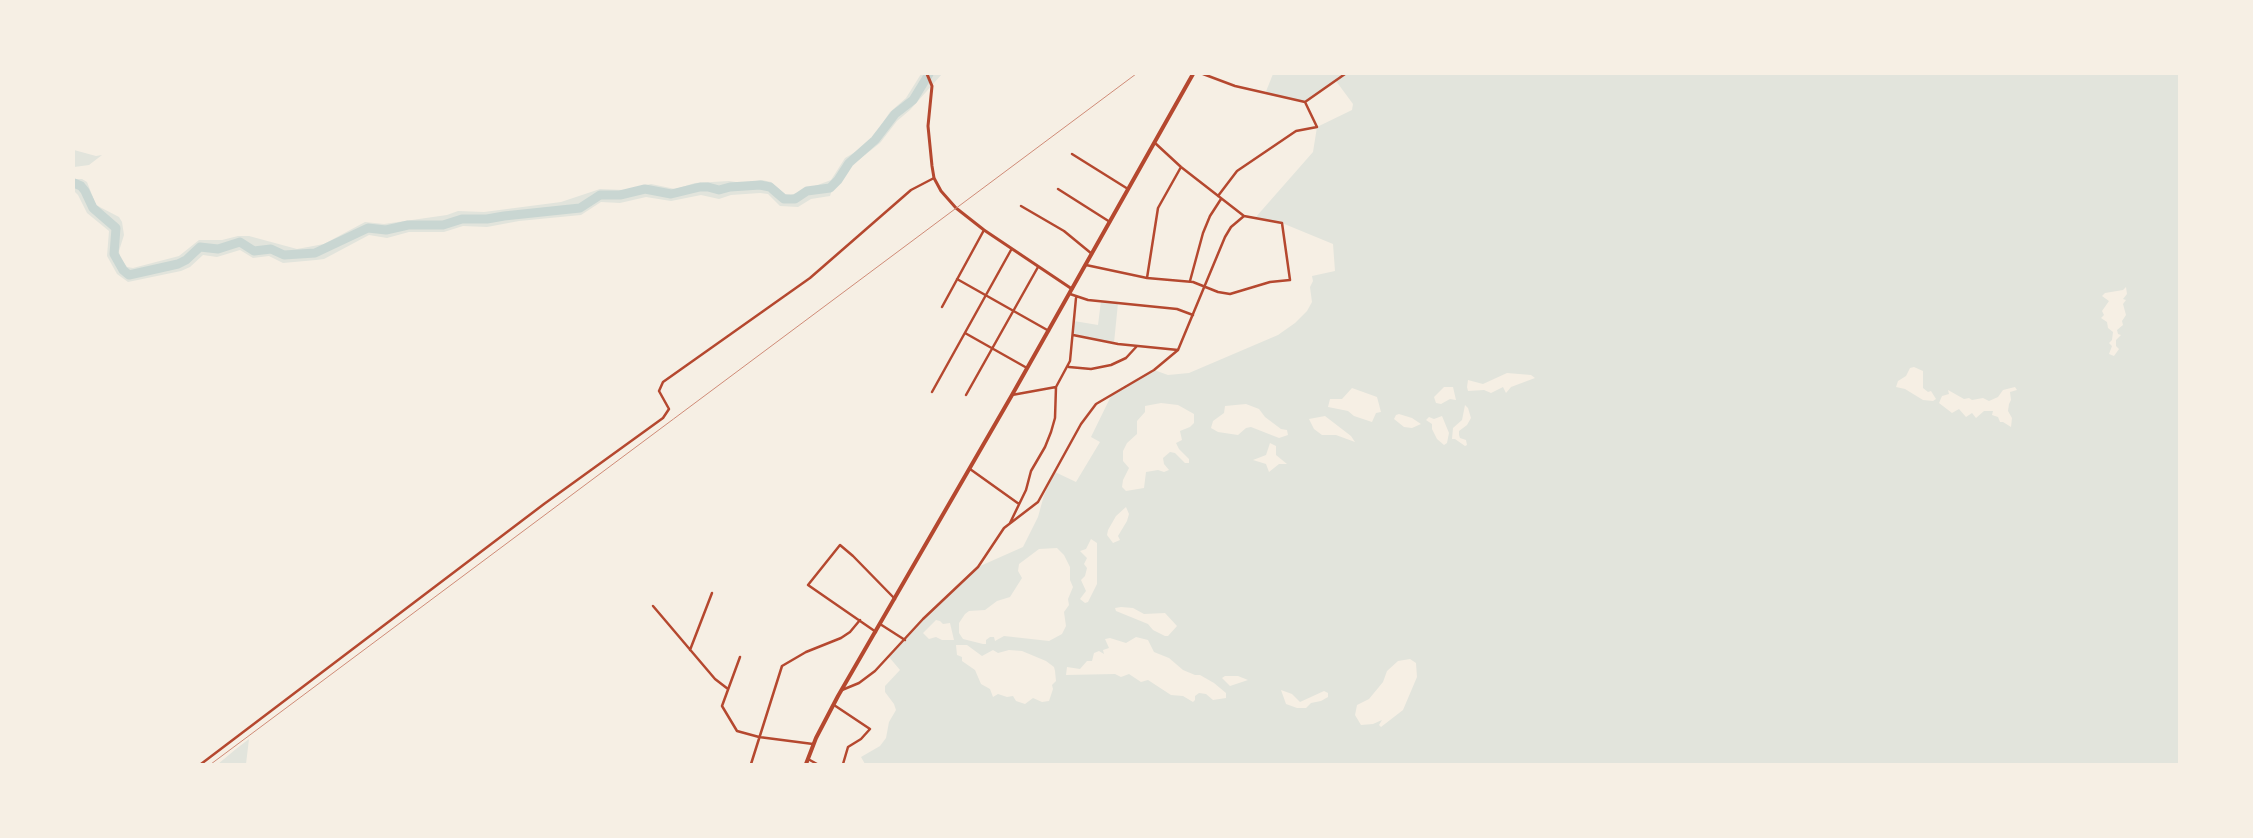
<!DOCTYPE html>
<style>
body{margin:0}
#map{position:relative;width:2253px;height:838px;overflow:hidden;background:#f6efe4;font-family:"IBM Plex Sans",sans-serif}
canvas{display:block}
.frame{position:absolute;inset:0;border:75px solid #f6efe4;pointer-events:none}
</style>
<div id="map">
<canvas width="2253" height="838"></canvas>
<div class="frame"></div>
</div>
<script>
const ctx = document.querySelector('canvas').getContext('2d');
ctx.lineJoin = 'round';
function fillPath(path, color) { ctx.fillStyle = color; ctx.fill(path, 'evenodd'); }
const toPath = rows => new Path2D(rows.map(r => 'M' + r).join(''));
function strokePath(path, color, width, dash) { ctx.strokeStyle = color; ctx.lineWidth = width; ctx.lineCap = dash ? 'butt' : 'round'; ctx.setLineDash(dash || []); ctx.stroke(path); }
fillPath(toPath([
 [921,74,942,74,910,110,897,121,880,143,851,166,841,182,832,190,830,196,811,199,798,207,780,206,768,194,760,193,731,195,719,199,701,195,671,201,646,197,620,203,601,202,581,215,519,221,487,227,463,226,444,232,409,232,387,238,369,235,324,259,316,260,283,263,269,256,253,258,240,250,217,257,203,255,190,267,181,271,128,282,117,274,107,256,109,231,87,213,78,195,74,191,74,179,82,179,87,182,96,205,119,217,122,222,124,235,119,251,120,257,127,267,133,268,179,256,199,240,222,240,238,236,249,236,297,249,324,244,365,222,384,224,447,215,458,211,484,212,561,202,600,189,624,190,651,184,675,189,695,183,729,181,743,183,762,180,771,182,785,194,791,195,831,180,845,158,857,151,873,137,890,112,906,98],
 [1273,74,2179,74,2179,763,865,764,861,757,880,746,886,738,889,722,896,710,894,704,885,692,885,686,900,670,889,657,923,619,978,567,1023,547,1038,517,1044,495,1055,472,1076,482,1100,442,1091,437,1112,394,1154,370,1168,375,1189,373,1278,335,1295,323,1307,311,1312,302,1310,287,1313,281,1312,276,1335,271,1333,244,1282,223,1255,218,1313,152,1317,127,1352,110,1353,104,1336,81,1305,102,1265,94],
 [2126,287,2127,294,2123,299,2126,300,2123,304,2126,315,2122,321,2123,325,2117,330,2118,334,2121,335,2116,340,2116,346,2119,349,2114,356,2109,354,2112,346,2109,343,2112,340,2113,332,2108,328,2107,322,2101,318,2104,315,2102,311,2109,301,2102,296,2105,293,2123,290],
 [1914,367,1923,371,1923,388,1928,392,1931,391,1936,399,1933,401,1923,400,1905,389,1896,387,1898,381,1906,376,1910,368],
 [1507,373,1531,375,1535,378,1511,387,1506,393,1503,387,1491,393,1484,390,1468,391,1467,387,1468,380,1483,384],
 [1444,387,1453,387,1456,400,1450,399,1441,404,1436,403,1434,397],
 [2015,387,2017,390,2010,392,2011,400,2009,404,2008,411,2012,418,2011,427,2003,422,2000,422,1998,417,1992,415,1993,411,1984,411,1976,418,1972,413,1966,417,1959,409,1952,413,1939,403,1942,396,1949,394,1948,390,1964,399,1969,398,1972,400,1983,398,1989,401,1998,397,2003,390],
 [1352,388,1377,397,1381,412,1376,413,1372,422,1354,416,1348,411,1328,407,1330,399,1342,399],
 [1161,403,1178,405,1194,414,1194,423,1190,427,1180,431,1182,440,1176,443,1179,449,1189,459,1189,463,1185,463,1175,453,1170,452,1163,458,1164,464,1169,470,1164,472,1158,470,1146,472,1144,488,1126,491,1122,487,1123,480,1129,468,1123,461,1123,451,1127,443,1137,434,1137,421,1145,412,1145,406],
 [1246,404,1259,409,1265,417,1281,429,1287,430,1288,435,1279,438,1251,427,1246,428,1238,435,1218,432,1211,428,1213,421,1224,413,1225,406],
 [1465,405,1468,408,1471,418,1467,425,1459,431,1459,435,1460,438,1466,440,1467,445,1465,446,1455,439,1452,439,1453,428,1462,420],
 [1399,414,1412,418,1421,424,1412,428,1404,427,1394,419,1396,415],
 [1325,416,1351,436,1355,442,1336,435,1322,435,1314,429,1309,419],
 [1442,416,1449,433,1447,443,1444,445,1437,439,1432,429,1432,424,1426,420,1429,417,1434,419],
 [1270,443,1276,446,1276,455,1287,464,1279,464,1269,472,1266,464,1253,460,1266,455],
 [1126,507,1129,514,1127,521,1118,536,1120,540,1113,543,1107,535,1108,530,1116,516],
 [1091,539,1097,543,1097,584,1088,602,1085,603,1080,599,1086,591,1081,580,1085,576,1087,568,1084,564,1087,558,1080,551,1086,549],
 [1057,548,1064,555,1070,567,1070,580,1073,587,1068,599,1069,605,1064,612,1066,626,1062,634,1049,641,1004,636,995,641,994,637,990,637,986,640,986,644,983,644,963,639,959,633,959,623,965,614,969,611,985,610,997,601,1010,597,1022,578,1018,571,1019,564,1039,549],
 [1121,607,1133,608,1144,614,1165,613,1177,626,1168,636,1165,636,1153,630,1148,624,1116,611,1115,608],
 [936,620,940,621,943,624,950,623,954,640,942,640,936,637,929,639,923,633],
 [1136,637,1148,640,1154,652,1169,658,1183,670,1195,675,1200,675,1214,683,1226,693,1226,698,1213,700,1206,694,1199,693,1195,696,1195,700,1193,702,1183,696,1171,695,1148,680,1141,682,1129,674,1121,677,1115,674,1066,675,1067,667,1080,669,1087,661,1092,661,1094,653,1099,651,1104,654,1103,650,1109,648,1105,639,1110,638,1126,643],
 [956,645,967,645,982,656,993,650,998,653,1009,650,1022,651,1046,661,1054,667,1055,671,1056,681,1052,685,1053,689,1049,701,1042,702,1033,698,1025,704,1016,701,1013,696,1007,697,998,694,993,697,990,689,981,684,975,670,962,661,962,657,957,655],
 [1410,659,1416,663,1417,677,1403,710,1381,727,1379,725,1382,720,1373,724,1361,725,1355,715,1357,705,1369,699,1383,682,1387,671,1398,661],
 [1238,676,1248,680,1230,686,1222,678,1225,676],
 [1281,690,1292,694,1300,702,1324,691,1328,693,1328,697,1321,701,1311,703,1306,708,1297,708,1286,704],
 [74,150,96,156,102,155,89,165,74,167],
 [1101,301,1118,303,1114,343,1073,335,1074,321,1098,325],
 [249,739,246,764,218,764,236,749]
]), '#e2e4dc');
strokePath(toPath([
 [74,183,81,186,85,191,93,208,116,228,114,254,123,270,129,275,178,264,186,260,200,247,218,249,240,242,254,251,271,249,284,255,315,253,368,228,386,230,408,225,443,225,462,219,487,219,504,216,580,208,600,195,620,195,645,189,671,194,700,187,708,187,719,190,730,187,760,185,770,187,784,199,795,199,807,191,830,188,838,180,849,163,875,140,895,114,913,100,929,74]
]), '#c9d6d2', 9);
strokePath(toPath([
 [1203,74,1235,86,1305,102,1345,74],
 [1072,154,1128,189],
 [1058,189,1110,222],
 [1218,196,1237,171,1296,131,1317,127,1305,102],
 [1021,206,1064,231,1092,254],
 [1086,265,1147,278,1193,282,1218,292,1230,294,1270,282,1290,280,1282,223,1244,216,1181,167,1155,143],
 [1147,278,1158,208,1181,167],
 [957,279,1049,331],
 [1190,281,1203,233,1210,216,1221,199],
 [1070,294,1088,300,1177,309,1193,315],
 [942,307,984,230],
 [965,333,1027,368],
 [1073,335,1118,344,1178,350],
 [1069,367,1091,369,1111,365,1126,358,1137,346],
 [932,392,1011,250],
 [966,395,1038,267],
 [1012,395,1056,387,1070,361,1076,298],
 [970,469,1019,504],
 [1010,523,1026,490,1031,471,1045,447,1051,432,1055,418,1056,387],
 [653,606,715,679,728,689],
 [880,624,905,640],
 [876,632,808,585,840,545,853,556,895,599],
 [690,650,712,593],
 [740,657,722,706,737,731,759,737,813,744],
 [842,690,859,683,875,671,923,619,978,567,1004,528,1038,502,1081,424,1096,404,1154,370,1178,350,1225,237,1231,227,1244,216],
 [834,705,870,729,861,739,848,747,843,764],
 [808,759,817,764],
 [201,764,544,504,663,418,669,409,659,391,663,382,810,278,911,190,934,178],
 [751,764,782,666,806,652,841,638,850,632,860,620]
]), '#b5482f', 2.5);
strokePath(toPath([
 [927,74,932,86,928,126,932,166,934,178,941,191,956,208,984,230,1072,289]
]), '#b5482f', 3);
strokePath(toPath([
 [806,764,816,738,838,696,1012,395,1193,74]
]), '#b5482f', 4);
strokePath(toPath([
 [211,764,1136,74]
]), '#cf8b77', 1);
</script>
